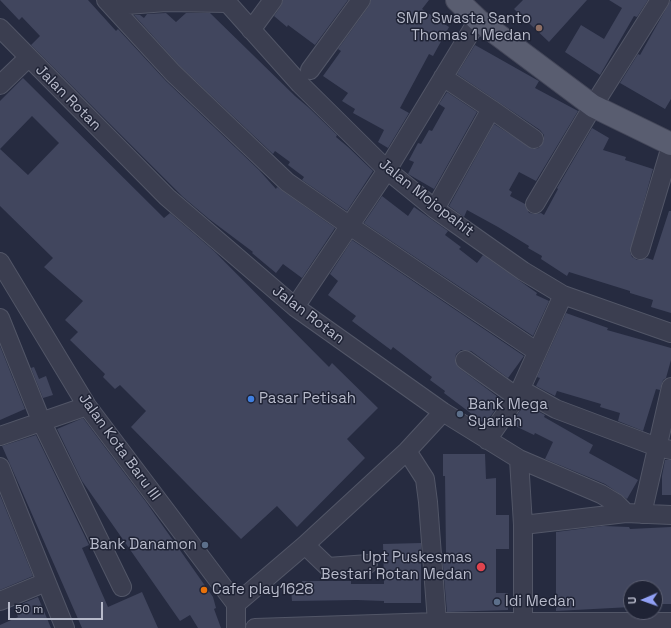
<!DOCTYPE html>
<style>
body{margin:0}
#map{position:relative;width:671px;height:628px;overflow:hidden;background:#262b40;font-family:"Space Grotesk",sans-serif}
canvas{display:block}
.north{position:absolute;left:623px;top:580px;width:40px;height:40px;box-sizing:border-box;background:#1f2335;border:1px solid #5c5f71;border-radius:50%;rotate:268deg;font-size:11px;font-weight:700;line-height:16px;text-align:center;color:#b7baca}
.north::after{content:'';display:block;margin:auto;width:14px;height:18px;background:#91a0f5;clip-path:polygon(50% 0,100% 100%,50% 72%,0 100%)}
.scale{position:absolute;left:8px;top:602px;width:95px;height:18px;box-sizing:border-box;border:2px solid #b7baca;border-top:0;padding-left:5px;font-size:12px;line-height:14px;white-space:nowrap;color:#b7baca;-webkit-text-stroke:3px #1f2335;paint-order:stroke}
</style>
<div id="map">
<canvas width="671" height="628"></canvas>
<div class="north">U</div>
<div class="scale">50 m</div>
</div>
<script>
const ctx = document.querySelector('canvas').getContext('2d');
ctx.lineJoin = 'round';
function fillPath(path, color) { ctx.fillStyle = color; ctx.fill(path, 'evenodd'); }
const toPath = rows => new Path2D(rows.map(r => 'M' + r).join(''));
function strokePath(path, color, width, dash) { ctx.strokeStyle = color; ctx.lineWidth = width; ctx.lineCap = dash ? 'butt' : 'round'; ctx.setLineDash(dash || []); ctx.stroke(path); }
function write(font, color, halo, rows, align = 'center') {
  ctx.font = font + ' "Space Grotesk",sans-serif'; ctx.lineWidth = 3; ctx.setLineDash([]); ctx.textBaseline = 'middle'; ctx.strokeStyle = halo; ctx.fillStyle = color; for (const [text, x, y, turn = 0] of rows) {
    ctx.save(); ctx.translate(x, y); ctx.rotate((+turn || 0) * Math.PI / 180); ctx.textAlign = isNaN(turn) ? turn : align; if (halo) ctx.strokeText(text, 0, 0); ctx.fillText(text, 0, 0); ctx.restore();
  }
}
fillPath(toPath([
 [0,0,88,0,116,31,118,29,166,81,259,170,276,189,277,187,335,228,302,278,283,264,276,273,252,253,253,252,209,219,183,197,31,45,40,36,22,17,19,20],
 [283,0,348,0,315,45,288,25,287,27,274,16,281,6],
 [371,0,429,0,422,9,449,27,433,56,429,54,400,108,409,113,388,148,378,142,384,130,353,113,355,109,342,101,348,93,323,76,341,51,338,49,369,6],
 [523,0,587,0,549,42,514,9],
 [609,0,648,0,637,17,634,16,600,75,565,52,581,25,604,39,622,8],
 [671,0,671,99,665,109,620,83,638,54,640,55],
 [166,13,176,22,186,13,210,13,295,96,308,107,337,135,336,137,348,147,373,171,347,211,302,180,304,177,288,165,290,162,275,151,273,154,180,66,134,15,140,15,144,18,147,14],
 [475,45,537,80,539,81,535,88,578,111,536,181,519,172,509,190,512,192,510,196,525,204,529,213,535,214,541,213,544,215,558,189,557,188,592,128,609,138,603,150,626,157,625,160,653,169,630,252,632,257,637,260,647,258,653,260,669,211,671,211,671,313,651,307,653,300,630,293,630,291,569,272,567,276,541,259,542,256,528,248,529,246,498,227,467,210,464,217,449,206,494,124,533,149,539,148,544,140,544,135,540,130,457,74],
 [23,78,164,218,170,213,214,251,329,367,332,363,378,408,347,439,365,458,297,527,277,506,241,539,131,427,146,411,120,385,115,389,103,377,105,374,70,340,78,332,65,320,83,301,44,267,53,258,0,206,0,149,28,175,59,143,32,116,0,149,0,101],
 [447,92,477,112,434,189,408,174,414,162,409,160,418,143,421,144,429,130,432,131,445,108,439,104],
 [382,196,408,216,414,207,448,231,445,235,461,247,459,249,477,263,483,255,537,293,536,295,549,301,533,336,364,223],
 [352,240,524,356,508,378,471,351,461,350,456,354,455,359,459,368,502,400,485,424,444,393,445,391,430,380,432,377,393,347,391,350,352,321,356,316,328,295,338,281,330,274],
 [566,313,608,328,607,330,671,348,671,360,666,378,663,380,660,390,656,389,643,431,618,421,620,413,600,407,601,404,557,391,555,396,536,386,540,378,537,377],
 [0,346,25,409,0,420],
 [34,367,39,379,46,376,53,395,43,398,31,368],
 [524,405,526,405,545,415,544,417,593,445,589,453,638,480,627,499,605,484,545,459,553,442,535,433,534,435,511,424],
 [83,418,146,502,213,597,216,608,214,609,221,628,198,628,190,615,180,621,82,481,57,429],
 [36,435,89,545,82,548,108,607,142,592,158,628,82,628,2,446],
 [443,454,485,454,486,479,496,478,496,515,509,515,509,549,496,549,496,593,508,593,508,610,447,612,442,553,446,553,445,476,443,476],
 [665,460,671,460,671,495,662,495,662,476],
 [0,495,33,576,0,590],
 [603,526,629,527,630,529,671,527,671,604,655,604,655,588,631,588,631,607,556,611,556,532],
 [421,543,421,603,384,603,384,601,357,600,292,601,291,591,302,591,302,581,351,581,351,584,384,584,383,544],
 [38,597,51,628,0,628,0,625,18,617,14,607]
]), '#41465e');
const minor = toPath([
 [106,0,173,73,287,182,350,226,536,351],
 [225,0,300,84,387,170,435,209,523,271,563,295,671,333],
 [114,6,166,2,227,3],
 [0,28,167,197,295,307,443,412,519,459,601,494,616,503,626,513,671,515],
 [251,30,273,0],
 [310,70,361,0],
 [0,85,28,58],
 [491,109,534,139],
 [535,204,593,106,660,0],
 [435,209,491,109,443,77],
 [640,250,671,146],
 [0,262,87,406,236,604,236,628],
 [295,307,387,170,478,20],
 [0,318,42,423,122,587],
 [465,360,517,397],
 [520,389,556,409,657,447,671,450],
 [0,436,87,406],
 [487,440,517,397,563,295],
 [407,451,425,479,428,502,437,622],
 [519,459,523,525,523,628],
 [0,467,65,628],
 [642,514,671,387],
 [523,525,626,513],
 [305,545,328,567,368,564],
 [0,601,46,582],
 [236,604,305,545,407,451,443,412],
 [255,628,437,622,671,622]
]);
const major = toPath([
 [457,0,478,20,593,106,671,144]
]);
strokePath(minor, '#525667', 20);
strokePath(major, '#444759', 24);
strokePath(minor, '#3b3e50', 18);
strokePath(major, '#595d70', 22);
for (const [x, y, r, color] of [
 [539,28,4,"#8d6e63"],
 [251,399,4,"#3f7fe0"],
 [460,414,4,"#5c6f8a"],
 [205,545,4,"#5c6f8a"],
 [481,567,5,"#e0444e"],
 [204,590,4,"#e8710a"],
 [497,602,4,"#5c6f8a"]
]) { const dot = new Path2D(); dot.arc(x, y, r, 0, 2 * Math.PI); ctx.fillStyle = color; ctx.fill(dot); strokePath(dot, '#1f2335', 1.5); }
write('15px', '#b7baca', '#1f2335', [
 ["SMP Swasta Santo",531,19,"right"],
 ["Thomas 1 Medan",531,36,"right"],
 ["Pasar Petisah",259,399],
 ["Bank Mega",468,405],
 ["Syariah",468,422],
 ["Bank Danamon",197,545,"right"],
 ["Upt Puskesmas",472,558,"right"],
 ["Bestari Rotan Medan",472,575,"right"],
 ["Cafe play1628",212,590],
 ["Idi Medan",505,602]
], 'left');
write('15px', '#b7baca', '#1f2335', [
 ["Jalan Rotan",68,98,45],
 ["Jalan Mojopahit",426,198,38],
 ["Jalan Rotan",308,315,37],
 ["Jalan Kota Baru III",119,447,54]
]);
</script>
